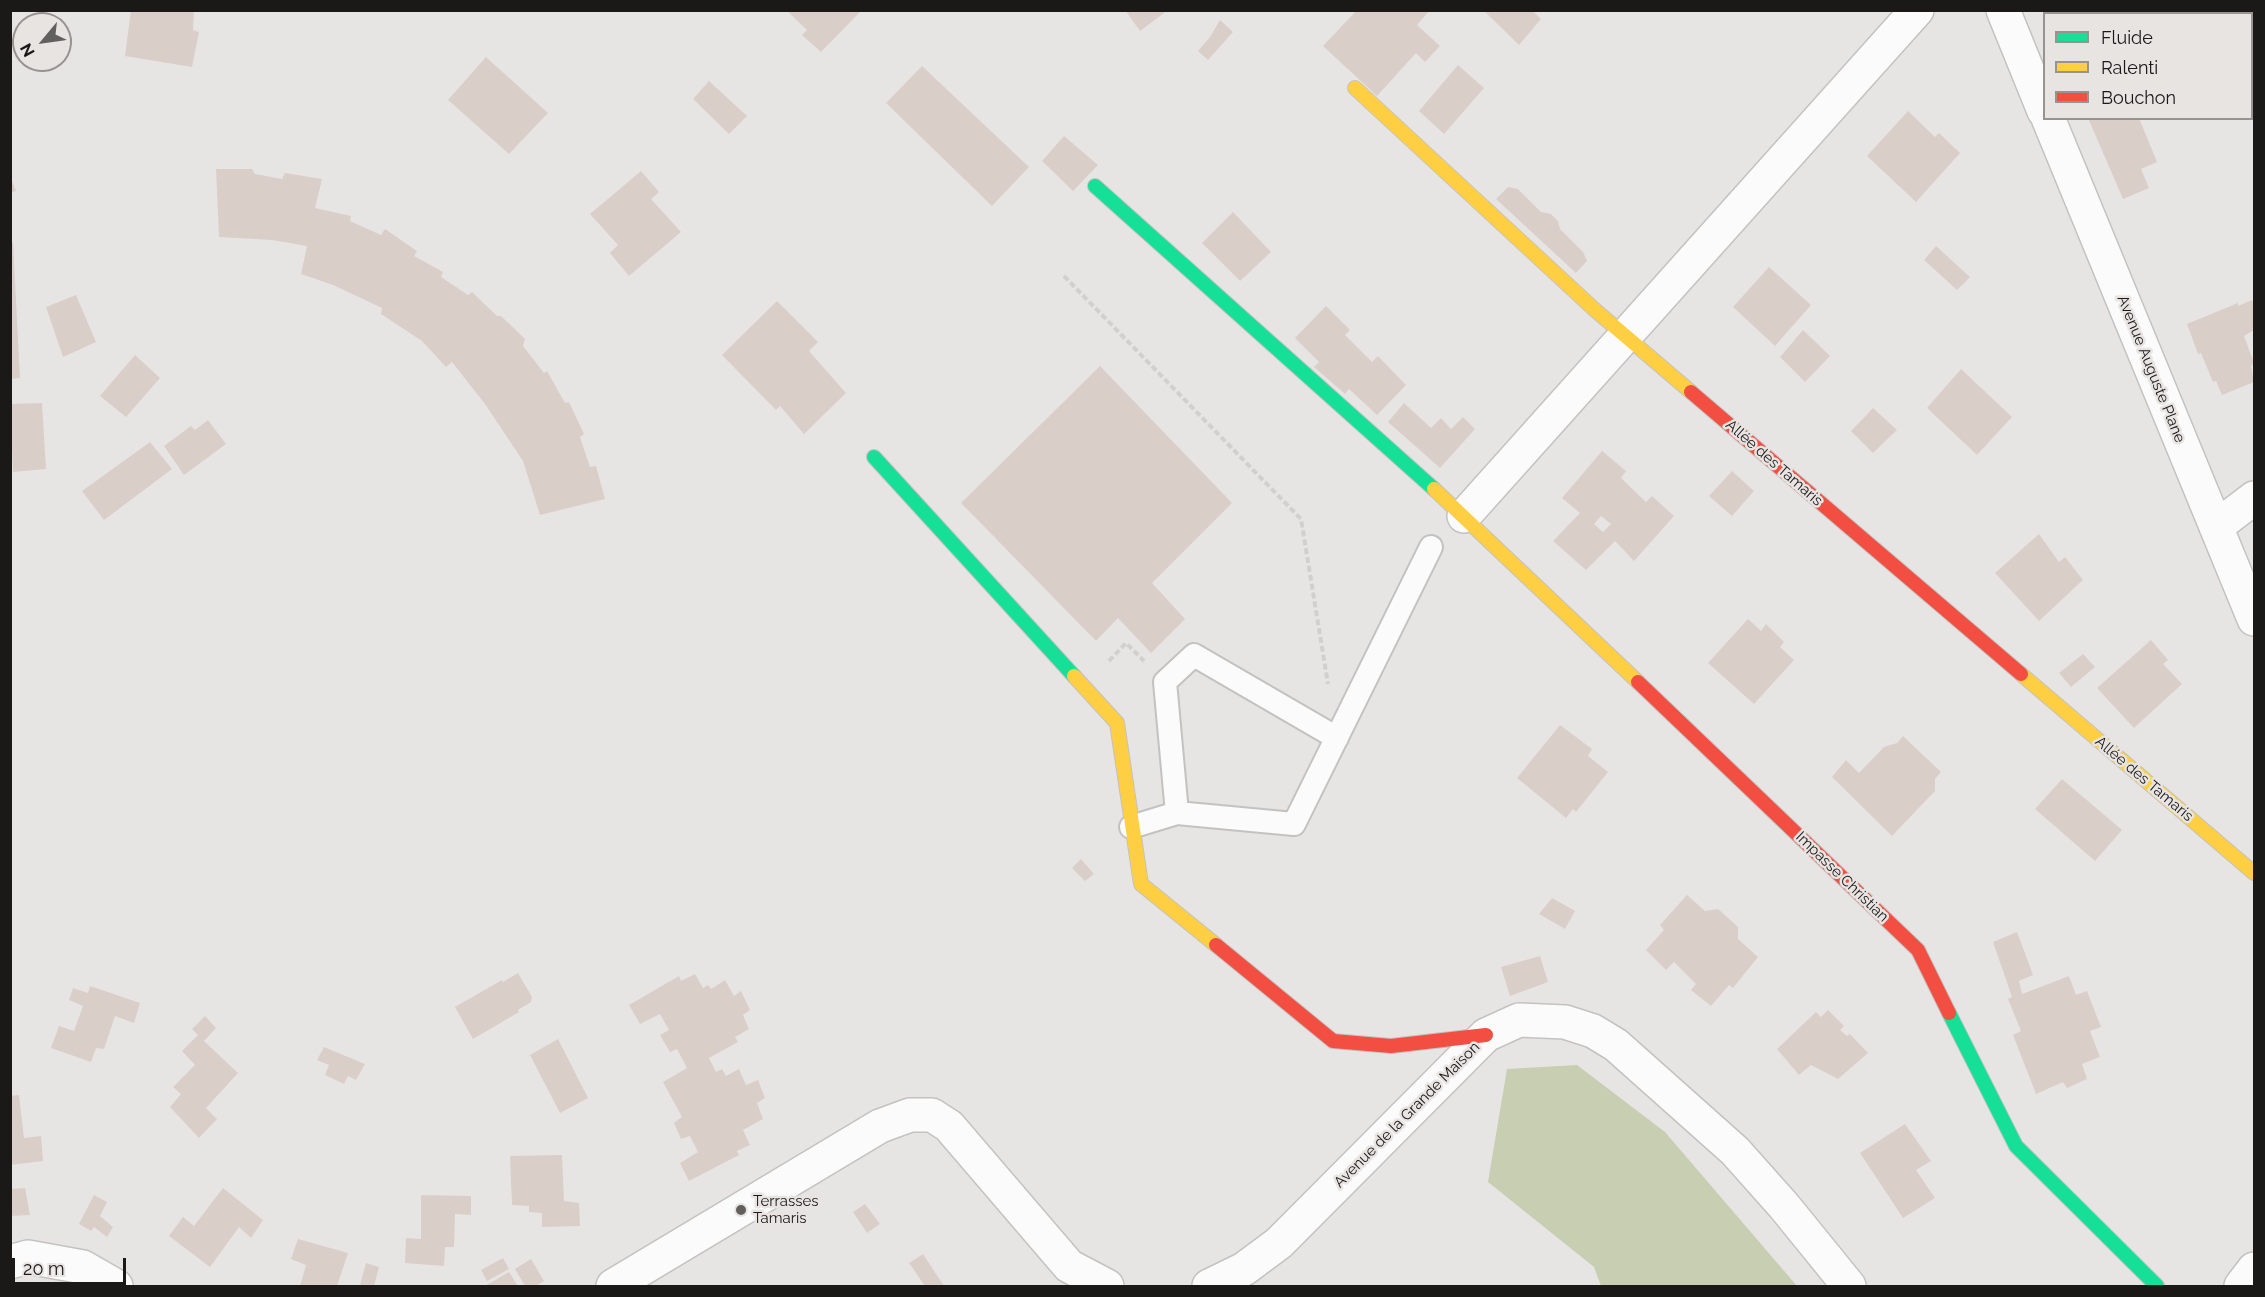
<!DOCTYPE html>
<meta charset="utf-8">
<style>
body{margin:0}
#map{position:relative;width:2265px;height:1297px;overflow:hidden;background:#e7e5e3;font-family:Raleway,sans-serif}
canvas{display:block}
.frame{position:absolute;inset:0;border:12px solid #1a1918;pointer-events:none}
.legend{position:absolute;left:2043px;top:12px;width:210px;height:108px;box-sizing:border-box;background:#e8e4e2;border:2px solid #969391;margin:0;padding:8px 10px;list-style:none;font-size:18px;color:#1a1918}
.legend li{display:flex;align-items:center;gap:12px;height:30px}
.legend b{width:30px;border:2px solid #969391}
.north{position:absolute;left:12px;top:12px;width:60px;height:60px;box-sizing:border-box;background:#e8e4e2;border:2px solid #969391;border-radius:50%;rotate:241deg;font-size:16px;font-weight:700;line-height:24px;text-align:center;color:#1a1918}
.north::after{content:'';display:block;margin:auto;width:21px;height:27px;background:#62605f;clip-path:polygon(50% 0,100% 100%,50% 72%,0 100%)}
.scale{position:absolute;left:12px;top:1258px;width:114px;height:27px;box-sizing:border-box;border:3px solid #1a1918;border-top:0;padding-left:8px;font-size:18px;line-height:21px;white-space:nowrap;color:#1a1918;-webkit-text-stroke:4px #e8e4e2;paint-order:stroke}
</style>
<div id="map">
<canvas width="2265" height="1297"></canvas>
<div class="frame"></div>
<ul class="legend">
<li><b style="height:8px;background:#16e098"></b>Fluide</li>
<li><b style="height:8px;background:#ffcf43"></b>Ralenti</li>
<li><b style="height:8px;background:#f24e42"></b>Bouchon</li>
</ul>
<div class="north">N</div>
<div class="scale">20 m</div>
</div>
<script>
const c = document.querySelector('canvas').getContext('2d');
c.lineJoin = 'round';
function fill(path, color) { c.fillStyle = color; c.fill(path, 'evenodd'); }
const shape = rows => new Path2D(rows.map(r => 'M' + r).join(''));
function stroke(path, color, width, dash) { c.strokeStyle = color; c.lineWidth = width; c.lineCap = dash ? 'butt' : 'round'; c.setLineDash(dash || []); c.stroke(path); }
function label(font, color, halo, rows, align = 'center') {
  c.font = font + ' Raleway,sans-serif'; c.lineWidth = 5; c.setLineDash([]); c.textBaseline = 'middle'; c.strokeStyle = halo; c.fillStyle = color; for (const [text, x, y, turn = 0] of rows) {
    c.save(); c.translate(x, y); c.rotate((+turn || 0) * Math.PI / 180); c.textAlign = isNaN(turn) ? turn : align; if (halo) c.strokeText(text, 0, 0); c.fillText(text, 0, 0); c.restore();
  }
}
fill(shape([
 [1577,1065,1665,1132,1797,1286,1601,1286,1594,1267,1488,1182,1507,1069]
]), '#c8ceb1');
fill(shape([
 [131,10,194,10,193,30,199,32,192,67,125,56],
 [786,10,862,10,821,52,802,35,807,30],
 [1125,10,1168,10,1140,31],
 [1357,10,1430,10,1417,25,1440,46,1425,62,1416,53,1377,96,1323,46],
 [1483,10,1532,10,1541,19,1519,45],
 [2058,10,2102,10,2102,14,2058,14],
 [2161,10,2232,10,2232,14,2164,14,2160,13],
 [1220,20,1233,32,1208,60,1198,51,1210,37],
 [486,57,548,113,509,154,448,100],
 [1458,65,1484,88,1444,134,1419,111],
 [922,66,1029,167,992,206,886,103],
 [709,81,747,116,729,134,693,99],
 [1908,111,1935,137,1939,133,1960,153,1916,202,1867,156],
 [2088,118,2139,118,2157,162,2141,169,2149,188,2123,199],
 [1064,136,1098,165,1073,191,1042,161],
 [216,169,252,169,255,174,282,179,285,173,322,179,315,208,351,216,350,221,381,235,385,229,417,251,414,256,443,272,441,277,468,295,472,292,497,316,501,316,525,339,523,346,544,373,547,371,565,403,569,402,584,434,580,437,590,467,596,466,605,499,540,515,523,461,485,404,452,362,446,367,422,341,381,314,382,308,333,285,301,274,307,246,272,240,219,237],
 [641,171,659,192,651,199,681,232,629,276,610,253,618,245,590,214],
 [10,176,16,191,10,193],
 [1508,187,1518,189,1541,212,1551,214,1558,221,1560,229,1583,252,1587,261,1576,273,1496,199],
 [1233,212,1271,252,1240,281,1202,243],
 [13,242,20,378,10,379,10,243],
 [1936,246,1970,277,1957,290,1924,260],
 [1769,267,1811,305,1775,346,1733,307],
 [76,295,96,342,63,357,46,307],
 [2252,300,2254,305,2254,330,2244,336,2254,363,2251,366,2254,382,2222,395,2216,381,2213,382,2201,353,2198,354,2187,324,2238,303,2238,306],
 [777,301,818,342,809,351,846,393,804,434,780,406,776,410,722,355],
 [1326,306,1350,330,1345,335,1372,362,1378,356,1406,385,1377,415,1349,389,1345,394,1314,367,1319,362,1295,338],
 [1803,330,1830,356,1805,382,1780,357],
 [135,355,160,378,126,417,100,396],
 [1100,366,1232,503,1152,583,1185,619,1151,653,1118,618,1096,641,961,503],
 [1961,369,2012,417,1977,455,1927,408],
 [42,403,46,469,13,472,10,404],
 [1404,403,1431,428,1441,418,1451,429,1463,417,1475,429,1440,468,1388,422],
 [1873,408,1897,430,1873,453,1851,431],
 [208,420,226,444,184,475,164,446,191,426,195,430],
 [150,442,172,469,104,520,82,491],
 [1602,451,1626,471,1621,478,1646,502,1652,496,1674,516,1634,561,1615,541,1586,570,1553,541,1580,513,1562,498],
 [1601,516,1611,524,1603,532,1594,524],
 [1732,471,1754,491,1732,516,1709,496],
 [2039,534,2059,562,2065,557,2083,580,2039,621,1995,573],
 [1748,619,1761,631,1766,624,1784,642,1780,647,1794,660,1754,704,1708,663],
 [2151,640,2168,660,2163,664,2182,684,2134,728,2097,688],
 [2083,654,2095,667,2071,687,2059,673],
 [1560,725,1592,749,1588,756,1608,772,1576,812,1573,809,1566,818,1517,778],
 [1903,736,1941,772,1935,779,1935,791,1892,836,1832,777,1846,760,1859,773,1884,747,1897,743],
 [2062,779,2122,830,2095,861,2035,809],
 [1081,859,1094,874,1085,881,1072,868],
 [1687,895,1705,911,1718,909,1738,927,1738,939,1758,957,1733,988,1729,985,1711,1006,1691,990,1696,984,1674,962,1666,970,1646,950,1664,930,1660,925],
 [1552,898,1575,911,1565,929,1539,914],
 [2017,932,2033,975,2019,981,2022,994,2069,976,2076,995,2087,991,2101,1027,2090,1031,2100,1057,2082,1064,2087,1079,2067,1088,2063,1082,2036,1094,2013,1035,2021,1031,2008,999,2012,997,1993,942],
 [1540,956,1548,982,1510,996,1501,967],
 [518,973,532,997,531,1002,518,1010,519,1012,473,1039,455,1007,502,980,503,982],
 [695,974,703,988,708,985,711,989,725,980,734,996,741,991,750,1010,743,1015,749,1029,735,1037,738,1042,709,1058,716,1072,722,1069,726,1076,739,1069,746,1085,758,1080,765,1098,757,1103,763,1119,743,1130,750,1145,737,1151,739,1155,689,1181,680,1163,698,1152,690,1136,681,1139,674,1123,682,1117,663,1082,687,1068,677,1049,670,1052,660,1035,669,1030,660,1014,640,1024,629,1005,679,976,681,981],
 [90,986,140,1003,134,1023,115,1016,104,1049,96,1048,91,1062,51,1048,59,1026,74,1031,83,1006,69,1000,73,988,88,993],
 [1828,1010,1844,1026,1840,1030,1847,1036,1850,1034,1868,1053,1838,1079,1811,1065,1799,1075,1777,1049,1816,1012,1821,1017],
 [205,1016,216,1028,204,1041,238,1073,206,1108,217,1119,199,1138,170,1107,181,1094,173,1087,195,1065,182,1051,198,1035,192,1029],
 [558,1039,588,1098,560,1113,530,1055],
 [324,1047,365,1064,356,1080,348,1076,344,1084,325,1075,329,1065,317,1060],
 [19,1095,24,1138,41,1136,43,1161,10,1165,10,1096],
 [1905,1124,1931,1161,1916,1170,1935,1198,1903,1218,1860,1153],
 [562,1155,564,1201,579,1203,580,1226,542,1227,542,1213,529,1212,529,1206,512,1205,510,1156],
 [25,1188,30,1215,10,1216,10,1189],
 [223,1188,263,1220,251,1238,239,1227,210,1267,169,1236,183,1217,194,1226],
 [94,1195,107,1202,100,1216,113,1227,107,1237,94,1227,91,1231,79,1224],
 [421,1195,471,1196,471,1215,455,1214,454,1247,445,1247,444,1266,405,1263,406,1238,421,1239],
 [865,1204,880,1224,867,1233,853,1212],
 [298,1239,348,1253,337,1286,300,1286,306,1265,291,1259],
 [923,1254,944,1286,925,1286,909,1263],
 [503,1258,509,1269,487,1281,481,1270],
 [531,1259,544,1281,536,1286,525,1286,515,1269],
 [366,1263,379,1267,374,1286,360,1285],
 [509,1272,518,1286,485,1286]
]), '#dacec9');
const lane = shape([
 [1177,813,1165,682,1194,655,1337,738],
 [1131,827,1177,813,1294,824,1431,547]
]);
const street = shape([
 [2003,10,2044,111],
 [2048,118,2254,619],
 [1464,516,1917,10],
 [2216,527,2254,498],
 [10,1262,28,1257,83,1267,116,1286],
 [613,1286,880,1126,910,1115,932,1115,949,1126,1069,1266,1107,1286],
 [1209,1286,1244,1269,1279,1243,1486,1035,1519,1020,1565,1022,1593,1031,1616,1045,1735,1151,1784,1206,1849,1286],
 [2241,1286,2254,1269]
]);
const fast = shape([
 [1095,186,1434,489],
 [874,457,1074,676],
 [1949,1013,2016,1146,2157,1286]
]);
const slow = shape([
 [1355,88,1595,310,1691,392],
 [1434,489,1638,682],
 [2021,674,2254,873],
 [1074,676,1117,723,1141,884,1216,945]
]);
const jam = shape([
 [1691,392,2021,674],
 [1638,682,1918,950,1949,1013],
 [1216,945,1333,1041,1391,1046,1486,1035]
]);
stroke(lane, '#c4c2c1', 26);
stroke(street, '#c4c2c1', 36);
stroke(fast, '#c4c2c1', 16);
stroke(slow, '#c4c2c1', 16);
stroke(jam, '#c4c2c1', 16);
stroke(shape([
 [1064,276,1301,519,1328,684],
 [1109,661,1126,643,1144,661]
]), '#d0d0cf', 4, [6, 3]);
stroke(lane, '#fbfbfb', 22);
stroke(street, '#fbfbfb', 33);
stroke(fast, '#16e098', 14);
stroke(slow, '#ffcf43', 14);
stroke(jam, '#f24e42', 14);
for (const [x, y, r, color] of [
 [741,1210,6,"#62605f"]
]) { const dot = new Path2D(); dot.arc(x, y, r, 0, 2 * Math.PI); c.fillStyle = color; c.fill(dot); stroke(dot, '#e8e4e2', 2); }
label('15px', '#1a1918', '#e8e4e2', [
 ["Avenue Auguste Plane",2151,369,68],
 ["Allée des Tamaris",1774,463,41],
 ["Allée des Tamaris",2144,779,40],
 ["Impasse Christian",1842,877,44],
 ["Avenue de la Grande Maison",1407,1115,-45]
]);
label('15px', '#1a1918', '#e8e4e2', [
 ["Terrasses",753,1201],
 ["Tamaris",753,1218]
], 'left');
</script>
